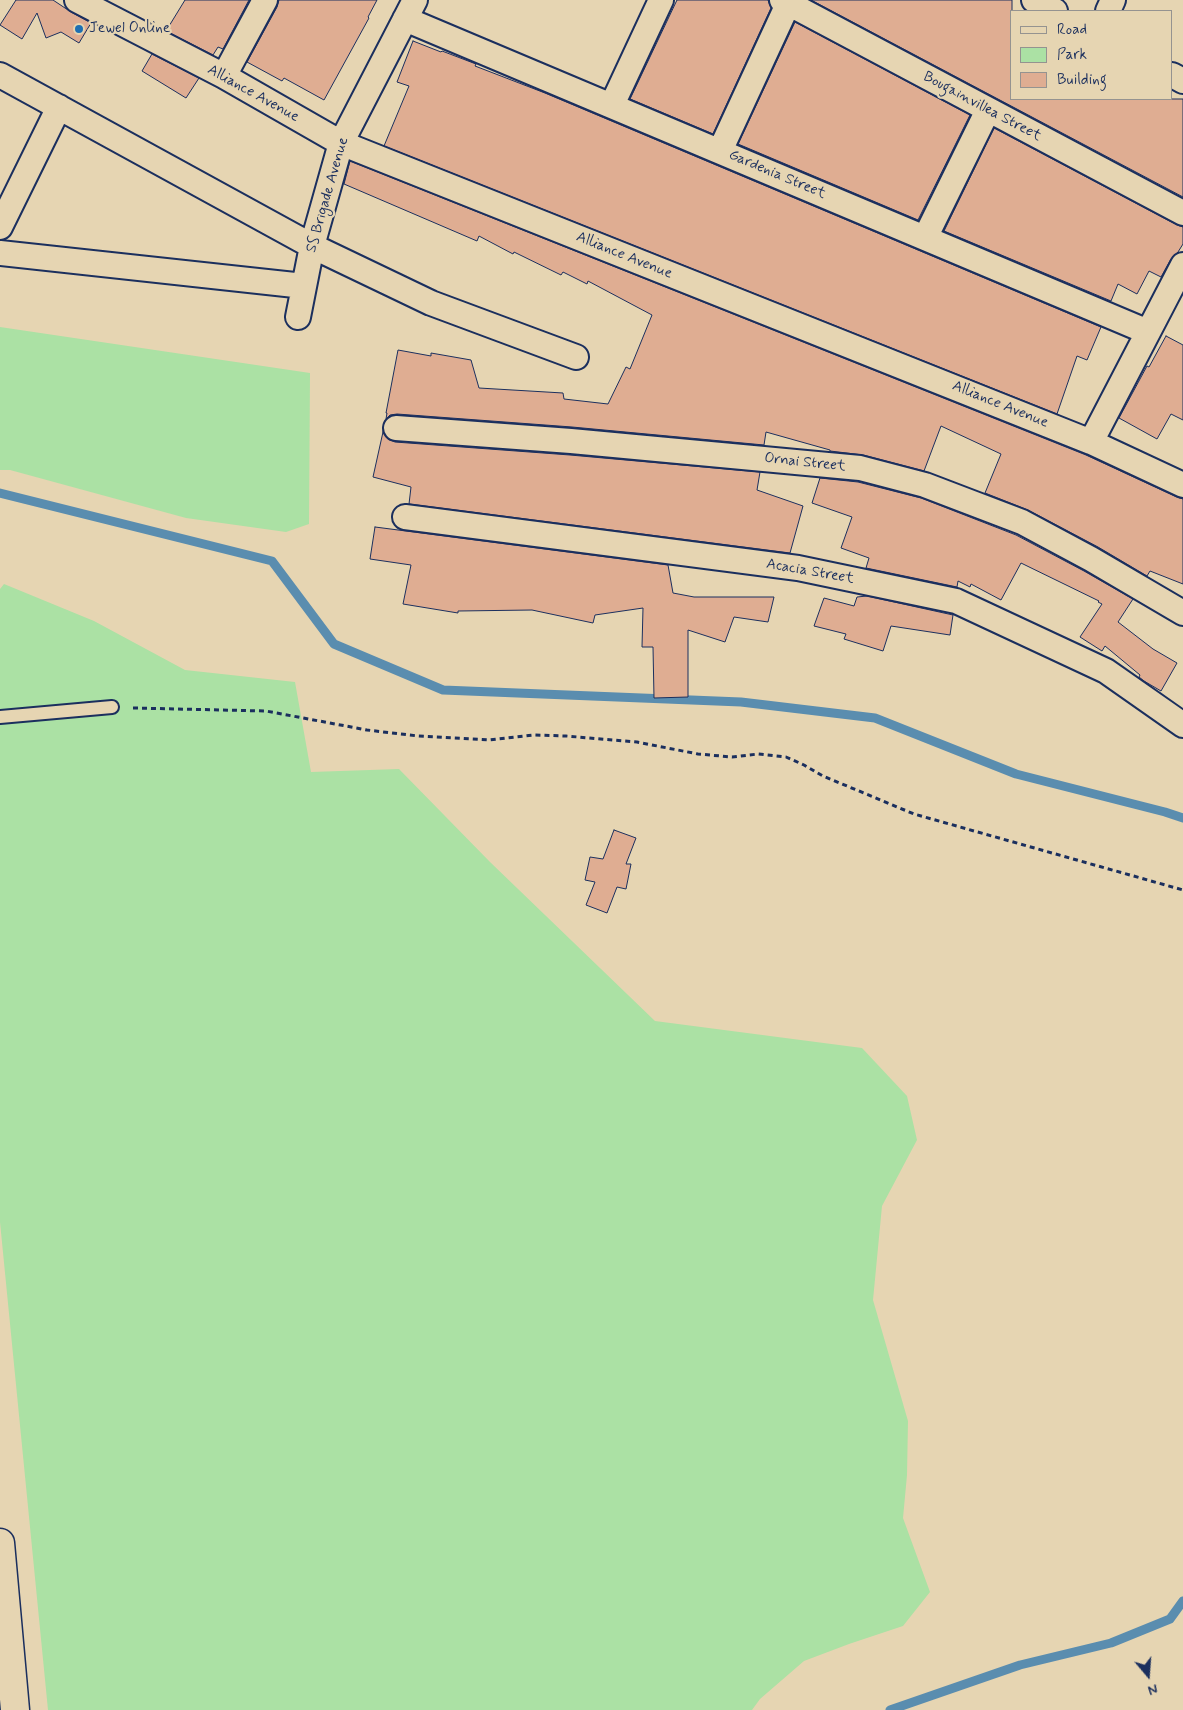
<!DOCTYPE html>
<style>
body{margin:0}
#map{position:relative;width:1183px;height:1710px;overflow:hidden;background:#e6d5b2;font-family:Mynerve,sans-serif}
canvas{display:block}
.legend{position:absolute;left:1010px;top:10px;width:162px;height:90px;box-sizing:border-box;background:#e6d5b2;border:1px solid #959390;margin:0;padding:6px 9px;list-style:none;font-size:15px;color:#1b2f5e}
.legend li{display:flex;align-items:center;gap:10px;height:25px}
.legend b{width:25px;border:1px solid #959390}
.north{position:absolute;left:1123px;top:1650px;width:50px;height:50px;-webkit-text-stroke:4px #e6d5b2;paint-order:stroke;rotate:162deg;font-size:14px;font-weight:700;line-height:20px;text-align:center;color:#1b2f5e}
.north::after{content:'';display:block;margin:auto;width:18px;height:22px;background:#1b2f5e;clip-path:polygon(50% 0,100% 100%,50% 72%,0 100%)}
</style>
<div id="map">
<canvas width="1183" height="1710"></canvas>
<ul class="legend">
<li><b style="height:6px;background:#e6d5b2"></b>Road</li>
<li><b style="height:14px;background:#abe1a4"></b>Park</li>
<li><b style="height:14px;background:#dfad92"></b>Building</li>
</ul>
<div class="north">N</div>
</div>
<script>
const c = document.querySelector('canvas').getContext('2d');
c.lineJoin = 'round';
function fill(path, color) { c.fillStyle = color; c.fill(path, 'evenodd'); }
const shape = rows => new Path2D(rows.map(r => 'M' + r).join(''));
function stroke(path, color, width, dash) { c.strokeStyle = color; c.lineWidth = width; c.lineCap = dash ? 'butt' : 'round'; c.setLineDash(dash || []); c.stroke(path); }
function label(font, color, halo, rows, align = 'center') {
  c.font = font + ' Mynerve,sans-serif'; c.lineWidth = 4.5; c.setLineDash([]); c.textBaseline = 'middle'; c.strokeStyle = halo; c.fillStyle = color; for (const [text, x, y, turn = 0] of rows) {
    c.save(); c.translate(x, y); c.rotate((+turn || 0) * Math.PI / 180); c.textAlign = isNaN(turn) ? turn : align; if (halo) c.strokeText(text, 0, 0); c.fillText(text, 0, 0); c.restore();
  }
}
fill(shape([
 [0,327,310,373,309,524,286,532,186,518,10,470,0,470],
 [4,584,94,621,185,670,295,682,311,772,399,769,490,862,655,1021,862,1048,907,1096,917,1140,882,1206,873,1300,908,1421,907,1475,903,1518,930,1592,903,1626,849,1644,804,1661,760,1699,752,1710,48,1710,0,1222,0,589]
]), '#abe1a4');
stroke(shape([
 [0,493,272,561,334,644,443,690,741,702,875,718,1016,774,1165,812,1183,818],
 [890,1710,1020,1665,1111,1643,1170,1619,1183,1601]
]), '#5a8daf', 9);
const building = shape([
 [16,0,53,0,71,12,91,23,79,43,61,32,46,38,37,13,22,39,0,25,16,0],
 [185,0,249,0,223,49,218,47,213,55,166,31,185,0],
 [279,0,377,0,368,17,369,18,324,100,284,78,282,81,247,62,277,7,279,0],
 [677,0,768,0,771,8,713,134,630,99,677,0],
 [811,0,1012,0,1012,99,1183,99,1183,197,811,0],
 [795,22,970,115,918,220,738,144,795,22],
 [413,41,441,52,442,51,476,64,475,66,545,93,1101,327,1087,360,1077,356,1057,414,384,146,409,86,397,82,413,41],
 [152,54,199,78,186,98,142,71,152,54],
 [994,128,1177,225,1183,227,1183,244,1178,252,1171,259,1161,277,1149,271,1137,294,1118,284,1111,301,944,231,994,128],
 [350,161,1086,455,1177,497,1183,499,1183,584,1150,571,1147,576,1098,547,1028,510,985,493,1001,454,941,426,924,471,863,455,830,451,830,450,766,432,764,445,572,427,397,414,390,415,386,419,387,413,386,413,398,350,431,356,431,353,471,360,479,388,563,393,564,399,608,404,626,367,630,369,652,315,588,281,587,284,563,272,561,275,514,252,513,254,479,236,477,241,344,184,350,161],
 [1166,336,1183,345,1183,420,1171,414,1157,439,1119,418,1147,366,1149,367,1166,336],
 [383,432,388,439,395,442,570,455,760,472,757,490,803,506,790,553,409,504,411,487,373,477,383,432],
 [820,478,858,482,921,498,1016,535,1084,571,1133,599,1118,622,1153,649,1177,663,1161,691,1144,681,1139,677,1140,675,1105,646,1102,651,1080,637,1102,604,1098,602,1099,601,1021,563,1001,600,971,584,970,587,958,581,957,587,866,568,869,558,841,548,852,517,812,503,820,478],
 [375,527,668,565,673,593,694,597,774,597,768,622,734,617,725,642,688,630,688,697,654,698,653,647,642,647,643,608,595,615,593,623,532,610,458,611,458,613,403,604,411,565,370,559,375,527],
 [867,596,953,615,950,635,891,626,883,651,844,639,846,634,814,626,824,598,854,606,857,597,867,596],
 [614,830,636,838,626,864,631,864,626,889,617,887,607,913,586,905,595,882,585,880,590,857,603,859,614,830]
]);
fill(building, '#dfad92');
stroke(building, '#1b2f5e', 1);
const lane = shape([
 [0,717,112,707]
]);
const street = shape([
 [77,0,224,76,341,143,1091,442,1183,485],
 [782,0,1183,213],
 [1034,0,1055,11],
 [1108,11,1113,0],
 [405,19,1148,332],
 [0,75,312,246,431,303,576,357],
 [1172,75,1183,81],
 [224,76,265,0],
 [612,105,661,0],
 [720,151,788,4],
 [0,227,59,107],
 [925,238,988,110],
 [0,253,304,286],
 [298,317,312,246,341,143,415,0],
 [396,428,571,441,860,468,925,485,1022,522,1091,559,1183,613],
 [1091,442,1183,265],
 [405,517,798,568,956,601,1106,671,1183,725]
]);
const secondary = shape([
 [0,1543,15,1710]
]);
stroke(lane, '#1b2f5e', 16);
stroke(street, '#1b2f5e', 28);
stroke(secondary, '#1b2f5e', 31);
stroke(shape([
 [133,708,266,711,367,730,418,736,489,740,534,735,566,736,637,742,698,754,732,757,758,754,786,757,804,765,823,776,914,814,1183,890]
]), '#1b2f5e', 3, [5, 4]);
stroke(lane, '#e6d5b2', 12);
stroke(street, '#e6d5b2', 24);
stroke(secondary, '#e6d5b2', 28);
for (const [x, y, r, color] of [
 [79,29,5,"#1f6fb2"]
]) { const dot = new Path2D(); dot.arc(x, y, r, 0, 2 * Math.PI); c.fillStyle = color; c.fill(dot); stroke(dot, '#e6d5b2', 2); }
label('15px', '#1b2f5e', '#e6d5b2', [
 ["Jewel Online",89,29]
], 'left');
label('15px', '#1b2f5e', '#e6d5b2', [
 ["Alliance Avenue",253,94,29],
 ["Bougainvillea Street",982,107,28],
 ["Gardenia Street",777,175,23],
 ["SS Brigade Avenue",328,195,-74],
 ["Alliance Avenue",624,256,22],
 ["Alliance Avenue",1000,405,22],
 ["Ornai Street",805,463,6],
 ["Acacia Street",810,572,10]
]);
</script>
